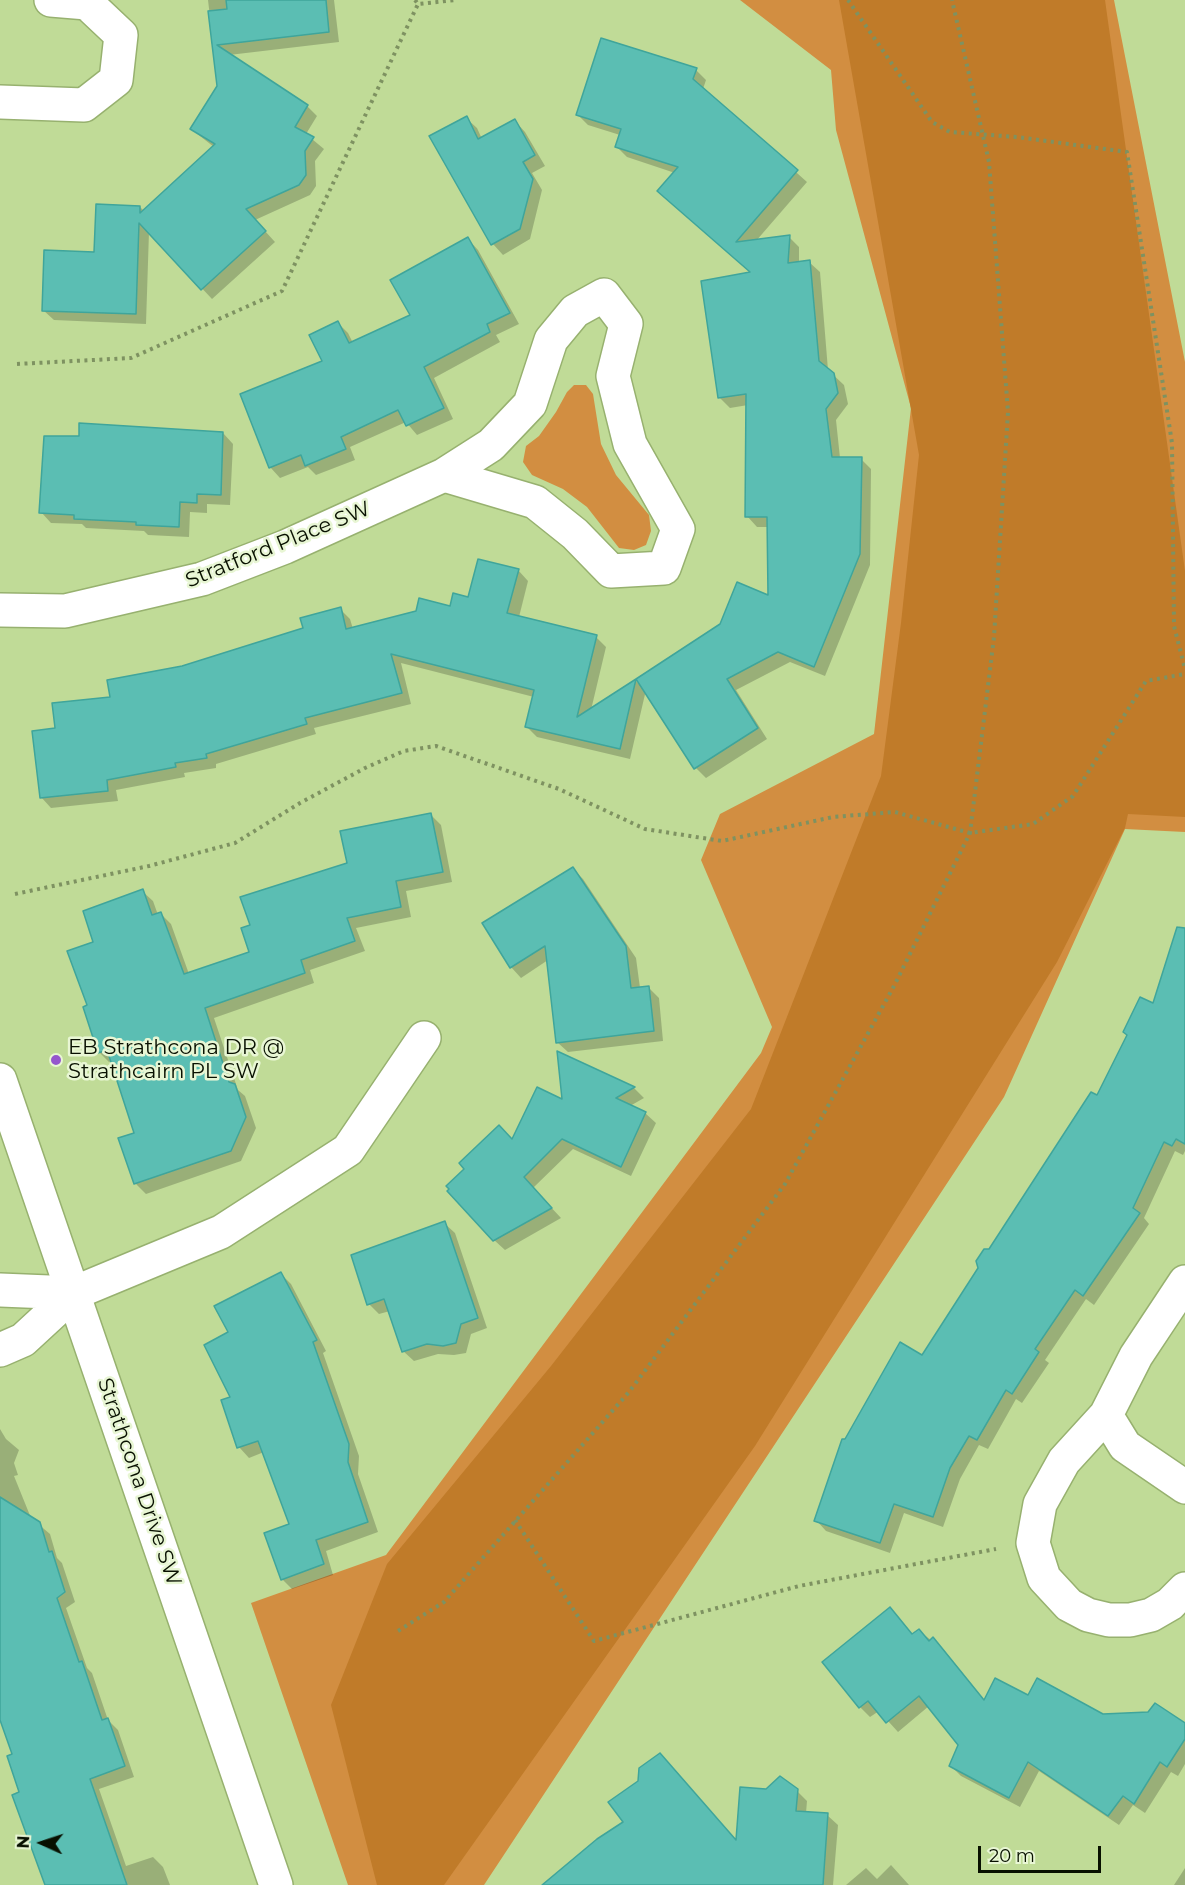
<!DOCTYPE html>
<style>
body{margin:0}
#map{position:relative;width:1185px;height:1885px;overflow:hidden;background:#c0db97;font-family:Montserrat,sans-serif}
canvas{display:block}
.north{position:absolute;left:12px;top:1813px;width:60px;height:60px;-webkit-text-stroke:4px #e8f6d4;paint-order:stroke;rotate:273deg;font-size:16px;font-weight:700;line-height:24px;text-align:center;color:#081000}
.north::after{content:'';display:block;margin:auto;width:21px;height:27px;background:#081000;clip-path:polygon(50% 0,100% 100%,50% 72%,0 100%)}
.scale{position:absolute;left:978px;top:1846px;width:123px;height:27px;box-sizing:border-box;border:3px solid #081000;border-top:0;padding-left:8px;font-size:18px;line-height:21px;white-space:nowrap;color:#081000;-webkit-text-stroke:4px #e8f6d4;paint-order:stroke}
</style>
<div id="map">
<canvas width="1185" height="1885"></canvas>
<div class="north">N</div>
<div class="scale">20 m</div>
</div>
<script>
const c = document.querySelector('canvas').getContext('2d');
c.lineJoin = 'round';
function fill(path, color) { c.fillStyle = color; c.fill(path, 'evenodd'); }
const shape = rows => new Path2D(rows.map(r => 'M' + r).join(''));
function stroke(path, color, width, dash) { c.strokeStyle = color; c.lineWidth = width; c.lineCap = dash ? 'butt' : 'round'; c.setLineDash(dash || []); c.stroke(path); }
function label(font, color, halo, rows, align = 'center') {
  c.font = font + ' Montserrat,sans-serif'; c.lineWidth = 5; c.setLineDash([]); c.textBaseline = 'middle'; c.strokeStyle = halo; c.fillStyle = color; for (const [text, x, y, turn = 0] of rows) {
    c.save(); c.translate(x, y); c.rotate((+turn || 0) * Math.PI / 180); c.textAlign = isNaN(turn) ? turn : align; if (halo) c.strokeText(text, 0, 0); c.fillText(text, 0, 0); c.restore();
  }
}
fill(shape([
 [740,0,1114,0,1185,362,1185,832,1125,829,1004,1097,484,1885,348,1885,251,1603,386,1555,761,1053,772,1027,701,860,720,814,874,734,911,408,836,130,831,70],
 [574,385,586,385,593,394,601,444,616,475,649,515,651,531,646,545,634,550,619,548,587,507,563,489,532,475,523,462,526,446,539,436,556,412,567,392]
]), '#d28e41');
fill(shape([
 [839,0,1105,0,1185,571,1185,817,1128,814,1125,828,1057,962,755,1446,444,1885,377,1885,331,1705,387,1564,551,1366,751,1109,881,776,901,623,919,455]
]), '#c07b29');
fill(shape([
 [208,0,334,0,339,42,229,55,307,106,317,116,306,134,324,149,315,161,316,186,310,195,255,220,275,242,212,299,149,232,146,324,54,320,43,310,95,253,140,207,144,211,214,147,191,129,218,86],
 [696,70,706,80,703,89,807,182,756,241,789,237,799,247,799,263,809,262,820,272,828,370,844,385,848,404,836,420,840,458,861,459,871,469,870,565,825,676,790,662,736,690,767,739,706,778,696,768,646,690,630,759,537,737,527,727,534,697,401,663,411,704,314,728,316,734,216,764,216,768,184,773,185,777,116,790,118,801,51,808,41,797,57,729,112,698,182,668,305,629,340,609,350,619,353,629,451,608,518,570,528,581,519,617,596,637,606,647,591,710,636,681,641,686,769,597,769,527,757,527,747,516,748,405,730,408,719,397,752,273,675,173,627,157,617,147,620,135,588,125,578,115],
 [466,118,477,128,482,139,515,121,525,132,545,166,532,173,542,190,530,239,503,255,493,244,431,137],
 [468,239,478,250,519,324,496,335,500,342,434,378,453,419,417,435,406,422,350,447,355,460,316,475,308,467,280,478,270,467,324,362,338,323,348,333,353,343,412,315],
 [223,433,233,444,230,505,207,504,207,513,190,512,189,537,148,535,144,531,86,528,82,524,51,523,41,512],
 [431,815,441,825,452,882,406,891,411,917,356,928,365,951,310,970,314,983,214,1018,238,1090,245,1096,256,1128,241,1161,146,1194,136,1184,120,1139,136,1134,112,1061,109,1062,99,1052,88,1006,95,943,142,891,153,901,158,915,161,914,171,924,189,974,251,953,252,926],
 [573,869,583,879,636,958,640,988,648,987,659,998,663,1041,568,1052,557,1042,548,960,521,978,511,967,484,924],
 [1185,929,1185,1151,1183,1155,1175,1151,1144,1218,1149,1224,1094,1305,1086,1299,1045,1360,1049,1363,1022,1403,1016,1399,988,1449,979,1445,960,1479,943,1527,904,1513,890,1553,826,1531,816,1520,845,1441,923,1357,990,1250,1097,1097,1154,1006],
 [559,1053,634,1088,644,1098,630,1106,645,1113,656,1123,631,1176,573,1149,533,1188,561,1218,505,1250,494,1240,513,1142,564,1101],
 [444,1223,455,1233,487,1328,471,1334,466,1353,454,1355,438,1354,414,1361,403,1351,390,1311,379,1314,369,1304],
 [281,1274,291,1284,326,1351,323,1353,359,1456,358,1474,378,1532,326,1551,333,1575,292,1589,282,1579,291,1524,264,1452,249,1458,239,1447,232,1398,230,1333],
 [0,1429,6,1439,19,1450,14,1463,18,1475,14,1476,31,1518,50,1534,57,1558,62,1563,75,1602,66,1608,87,1668,92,1673,108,1720,118,1730,134,1777,99,1789,126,1866,153,1857,163,1867,170,1885,47,1885,21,1793,14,1755,0,1714],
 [919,1631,943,1649,985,1701,1029,1697,1103,1715,1185,1725,1185,1764,1178,1776,1171,1772,1145,1813,1133,1805,1119,1825,1039,1771,1020,1807,961,1776,951,1766,960,1745,929,1706,898,1732,879,1711,870,1717,860,1707],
 [797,1791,807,1801,806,1813,827,1815,838,1825,833,1885,554,1885,625,1822,738,1842],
 [891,1865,909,1885,846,1885,866,1868,877,1879],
 [1185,1868,1185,1885,1174,1885]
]), '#0003');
const building = shape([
 [226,0,326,0,329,32,217,45,308,105,295,127,314,137,305,151,306,175,299,185,246,209,266,231,201,290,139,223,136,314,42,311,44,250,94,252,96,204,140,206,140,213,215,144,190,129,217,86,208,11,227,9,226,0],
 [601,38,697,68,693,79,798,170,736,242,790,235,788,263,810,260,819,361,834,373,838,393,826,409,832,457,862,457,860,554,814,667,778,652,727,679,758,728,694,769,636,679,720,624,737,582,768,595,767,517,745,517,746,394,718,398,701,281,750,272,657,191,678,167,615,147,621,129,576,115,601,38],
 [467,116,478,139,515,119,535,155,523,162,533,179,520,229,491,245,429,136,467,116],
 [468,237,510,313,487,324,490,332,424,367,444,408,406,426,398,410,341,437,346,449,305,466,301,455,269,468,240,394,322,361,309,335,338,321,349,343,410,315,390,280,468,237],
 [79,423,223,432,221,495,197,494,197,503,180,502,179,527,136,525,136,522,74,519,74,515,39,513,44,436,79,436,79,423],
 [478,559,519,569,507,613,597,635,577,717,636,679,620,749,525,727,534,690,391,654,402,693,305,718,307,724,206,754,207,758,175,763,176,767,107,780,108,791,40,798,32,731,55,728,52,703,110,697,107,680,182,666,303,628,300,618,341,607,346,629,416,611,419,598,450,606,453,593,468,597,478,559],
 [431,813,443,872,396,881,401,907,347,918,355,941,301,960,305,973,205,1008,229,1082,235,1084,246,1117,231,1151,134,1184,118,1138,134,1133,107,1050,98,1053,83,1007,87,1005,67,951,93,942,83,911,143,889,152,915,161,912,184,974,249,952,241,928,250,925,240,897,347,863,340,831,431,813],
 [573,867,626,946,631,988,649,986,654,1031,556,1043,545,946,510,968,482,923,573,867],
 [1177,927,1185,928,1185,1144,1176,1139,1172,1146,1164,1142,1133,1208,1140,1213,1083,1296,1075,1290,1035,1349,1039,1352,1012,1394,1006,1390,977,1440,969,1436,950,1468,933,1517,894,1504,880,1543,814,1521,842,1439,845,1439,900,1342,922,1355,978,1268,976,1261,984,1249,989,1249,1091,1092,1097,1095,1127,1035,1123,1032,1140,997,1153,1003,1177,927],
 [557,1051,635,1087,616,1098,646,1112,621,1167,562,1139,524,1177,552,1208,493,1241,447,1191,449,1189,446,1186,464,1169,459,1163,499,1125,512,1139,537,1087,562,1099,557,1051],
 [445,1221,478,1318,461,1324,456,1343,443,1346,427,1344,402,1352,384,1299,367,1305,351,1255,445,1221],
 [281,1272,317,1340,313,1342,349,1444,348,1462,368,1522,316,1540,324,1564,281,1580,264,1533,289,1524,258,1441,237,1448,221,1400,230,1397,204,1345,228,1332,214,1306,281,1272],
 [0,1497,40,1522,49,1552,52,1551,65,1592,57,1598,79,1662,82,1661,102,1720,108,1718,125,1766,90,1779,127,1885,45,1885,12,1795,19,1792,7,1756,12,1754,0,1720,0,1497],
 [890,1607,912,1634,919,1629,929,1641,933,1637,984,1700,995,1678,1028,1695,1037,1678,1103,1714,1148,1712,1155,1703,1185,1723,1185,1739,1167,1767,1160,1762,1134,1804,1123,1796,1108,1816,1028,1762,1009,1798,949,1766,958,1745,919,1696,886,1723,868,1701,859,1708,822,1662,890,1607],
 [660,1753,736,1840,740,1787,766,1789,780,1776,798,1789,796,1811,828,1813,823,1885,542,1885,597,1839,623,1822,608,1802,638,1781,639,1768,660,1753]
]);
fill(building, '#5bbeb3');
stroke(building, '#3fa59b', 1.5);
const street = shape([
 [0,102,84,105,116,80,121,35,87,3,51,0],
 [0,610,65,611,202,579,285,547,444,475,491,445,530,404,551,340,575,311,604,295,626,324,613,376,630,444,678,529,664,568,611,571,575,534,535,502,444,475],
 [1185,1282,1136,1356,1106,1415,1125,1446,1185,1487],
 [0,1290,74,1293],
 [0,1350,23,1340,74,1293,221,1232,348,1150,424,1038],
 [1106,1415,1064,1461,1040,1504,1033,1543,1044,1578,1069,1605,1088,1615,1109,1620,1130,1620,1151,1615,1170,1604,1185,1589]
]);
const secondary = shape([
 [0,1080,276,1885]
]);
stroke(street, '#97b16f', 36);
stroke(secondary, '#97b16f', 36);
stroke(shape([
 [415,0,418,4,456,0],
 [848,0,932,122,950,132,1017,137,1127,152,1172,443,1174,626,1185,669],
 [17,364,131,358,282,291,418,4],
 [15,894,149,866,235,843,300,803,365,768,404,751,436,746,559,789,645,829,722,841,833,817,895,812,970,833,1033,824,1073,796,1146,681,1185,674],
 [515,1520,594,1641,799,1586,996,1549],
 [398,1631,444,1602,629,1392,785,1184,894,986,970,833,994,637,1008,412,989,162,952,0]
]), '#7e9261', 4, [3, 4.5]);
stroke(street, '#fff', 33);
stroke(secondary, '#fff', 33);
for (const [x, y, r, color] of [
 [56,1060,6,"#9556cd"]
]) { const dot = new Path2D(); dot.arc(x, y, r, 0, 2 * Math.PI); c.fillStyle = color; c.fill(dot); stroke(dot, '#e8f6d4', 2); }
label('21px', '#081000', '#e8f6d4', [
 ["Stratford Place SW",278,545,-22],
 ["Strathcona Drive SW",139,1482,71]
]);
label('21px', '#081000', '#e8f6d4', [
 ["EB Strathcona DR @",68,1048],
 ["Strathcairn PL SW",68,1072]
], 'left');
</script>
